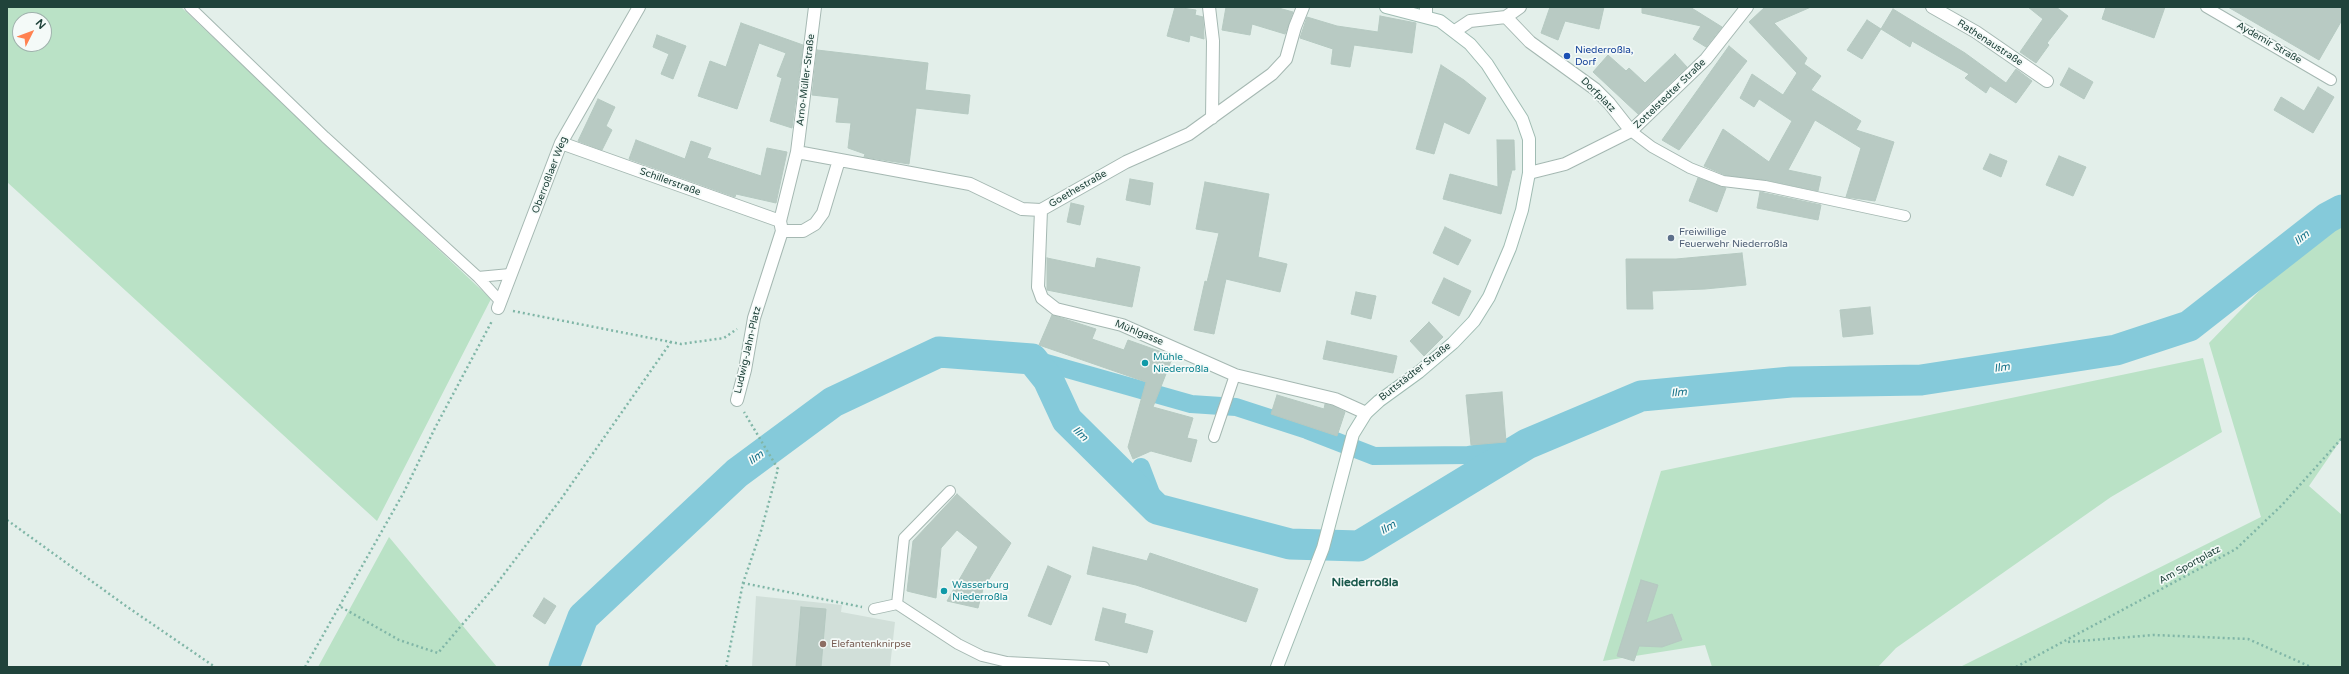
<!DOCTYPE html>
<meta charset="utf-8">
<style>
body{margin:0}
#map{position:relative;width:2349px;height:674px;overflow:hidden;background:#e3efea;font-family:"Varela Round",sans-serif}
canvas{display:block}
.frame{position:absolute;inset:0;border:8px solid #20433b;pointer-events:none}
.north{position:absolute;left:12px;top:12px;width:40px;height:40px;box-sizing:border-box;background:#f4faf8;border:1px solid #9fb1ac;border-radius:50%;rotate:48deg;font-size:11px;font-weight:700;line-height:16px;text-align:center;color:#20433b}
.north::after{content:'';display:block;margin:auto;width:14px;height:18px;background:#ff8251;clip-path:polygon(50% 0,100% 100%,50% 72%,0 100%)}
</style>
<div id="map">
<canvas width="2349" height="674"></canvas>
<div class="frame"></div>
<div class="north">N</div>
</div>
<script>
const c = document.querySelector('canvas').getContext('2d');
c.lineJoin = 'round';
function fill(path, color) { c.fillStyle = color; c.fill(path, 'evenodd'); }
const shape = rows => new Path2D(rows.map(r => 'M' + r).join(''));
function stroke(path, color, width, dash) { c.strokeStyle = color; c.lineWidth = width; c.lineCap = dash ? 'butt' : 'round'; c.setLineDash(dash || []); c.stroke(path); }
function label(font, color, halo, rows, align = 'center') {
  c.font = font + ' "Varela Round",sans-serif'; c.lineWidth = 3.5; c.setLineDash([]); c.textBaseline = 'middle'; c.strokeStyle = halo; c.fillStyle = color; for (const [text, x, y, turn = 0] of rows) {
    c.save(); c.translate(x, y); c.rotate((+turn || 0) * Math.PI / 180); c.textAlign = isNaN(turn) ? turn : align; if (halo) c.strokeText(text, 0, 0); c.fillText(text, 0, 0); c.restore();
  }
}
fill(shape([
 [756,596,842,605,841,612,895,622,890,667,752,667]
]), '#d1dfd9');
fill(shape([
 [7,7,181,7,491,299,377,521,7,182],
 [20,20,44,20,44,44,20,44],
 [2342,205,2342,438,2309,486,2342,515,2342,667,1960,667,2261,517,2209,343],
 [2203,358,2222,432,2111,497,1896,648,1878,667,1712,667,1705,645,1603,661,1661,471],
 [389,537,497,667,318,667]
]), '#bae2c6');
stroke(shape([
 [1032,359,1191,404,1236,407,1307,430,1374,456,1468,455,1527,444],
 [1141,467,1157,509]
]), '#85cada', 18);
stroke(shape([
 [564,667,583,617,737,473,833,402,939,352,1032,359,1048,379,1067,420,1157,509,1290,544,1359,546,1527,444,1641,396,1791,382,1921,380,2116,350,2189,326,2327,218,2342,210]
]), '#85cada', 31);
const building = shape([
 [1175,7,1196,10,1195,15,1203,17,1204,39,1190,35,1189,42,1167,36,1175,7],
 [1226,7,1275,7,1293,12,1285,34,1252,24,1250,35,1222,30,1226,7],
 [1550,7,1604,7,1599,29,1565,21,1558,40,1541,33,1550,7],
 [1642,7,1690,7,1722,27,1706,47,1693,39,1701,26,1642,13,1642,7],
 [1765,7,1811,7,1774,23,1807,58,1804,64,1821,76,1811,90,1861,121,1856,130,1894,142,1875,201,1846,197,1861,148,1815,120,1788,170,1821,177,1818,191,1766,180,1725,175,1704,166,1723,129,1769,162,1792,121,1759,99,1754,107,1740,98,1752,74,1783,95,1797,73,1749,22,1765,7],
 [2028,7,2056,7,2068,16,2047,43,2049,45,2036,63,2020,52,2043,19,2028,7],
 [2106,7,2165,7,2154,38,2102,19,2106,7],
 [2228,7,2342,7,2342,20,2319,60,2228,7],
 [1893,9,1965,53,2006,83,2016,69,2032,81,2016,103,1990,86,1986,93,1965,78,1969,74,1912,41,1910,47,1881,29,1893,9],
 [1380,16,1416,23,1412,53,1354,45,1350,67,1331,64,1333,49,1300,38,1307,17,1337,26,1378,32,1380,16],
 [1867,20,1881,29,1862,59,1847,50,1867,20],
 [741,23,803,45,792,128,770,121,782,78,777,76,786,53,759,43,737,109,698,96,710,61,726,67,741,23],
 [657,35,686,46,673,79,661,74,669,54,653,47,657,35],
 [1729,46,1747,61,1679,150,1662,140,1729,46],
 [817,50,928,63,925,90,970,95,968,114,916,108,909,164,864,157,865,154,848,148,851,123,836,122,839,98,812,95,817,50],
 [1675,54,1687,67,1638,114,1593,72,1608,55,1626,71,1629,68,1645,83,1675,54],
 [1441,65,1464,80,1486,98,1469,134,1444,122,1434,154,1416,149,1441,65],
 [2069,68,2093,82,2084,99,2060,85,2069,68],
 [2318,87,2334,97,2313,133,2274,110,2281,97,2304,111,2318,87],
 [598,99,615,107,606,126,612,130,602,150,578,141,598,99],
 [636,140,685,159,691,141,711,148,707,158,761,176,767,148,787,152,776,203,736,194,735,197,629,159,636,140],
 [1497,140,1514,140,1515,170,1512,170,1501,214,1443,199,1450,174,1498,187,1497,140],
 [1990,154,2007,161,2001,177,1983,169,1990,154],
 [2059,156,2086,167,2073,196,2046,185,2059,156],
 [1698,178,1726,188,1717,212,1689,201,1698,178],
 [1130,179,1153,183,1150,205,1126,200,1130,179],
 [1205,182,1269,194,1258,257,1287,264,1280,292,1226,279,1214,334,1194,330,1205,281,1207,282,1219,233,1196,229,1205,182],
 [1760,192,1821,205,1818,220,1757,208,1760,192],
 [1071,203,1084,206,1080,225,1067,222,1071,203],
 [1445,227,1471,240,1458,265,1433,253,1445,227],
 [1742,253,1746,285,1705,289,1652,291,1653,309,1627,309,1626,259,1676,259,1742,253],
 [1047,258,1095,268,1097,258,1140,267,1132,307,1047,290,1047,258],
 [1444,278,1471,291,1459,316,1432,303,1444,278],
 [1356,292,1376,296,1371,319,1351,314,1356,292],
 [1870,307,1873,334,1843,337,1840,310,1870,307],
 [1052,315,1096,329,1092,339,1124,350,1128,340,1173,356,1153,407,1193,418,1187,438,1197,440,1191,462,1151,451,1133,459,1128,447,1146,382,1039,345,1052,315],
 [1429,322,1443,337,1424,356,1410,341,1429,322],
 [1327,341,1397,356,1393,373,1323,359,1327,341],
 [1502,392,1506,442,1471,445,1466,395,1502,392],
 [1277,395,1324,409,1325,404,1333,406,1345,412,1337,436,1271,414,1277,395],
 [957,494,1011,543,983,589,978,608,947,601,978,547,957,530,941,548,936,598,907,591,913,541,957,494],
 [1093,547,1147,561,1150,553,1258,589,1246,622,1136,585,1087,574,1093,547],
 [1048,566,1071,576,1051,625,1028,616,1048,566],
 [1641,580,1658,585,1646,623,1672,614,1682,640,1662,647,1639,646,1634,661,1617,656,1641,580],
 [544,598,556,606,545,624,533,616,544,598],
 [801,607,826,609,821,667,796,667,801,607],
 [1103,608,1126,614,1124,623,1153,631,1147,653,1095,640,1103,608]
]);
fill(building, '#b8cac3');
stroke(building, '#b5c9c1', 1);
const service = shape([
 [190,7,325,137,478,277,500,301],
 [2206,7,2331,80],
 [1631,131,1652,147,1690,168,1723,181,1765,186,1905,216],
 [478,277,510,274],
 [1214,437,1235,375],
 [950,491,904,538,897,604,958,644,982,656,1007,662,1104,667],
 [874,609,897,604]
]);
const minor = shape([
 [1209,7,1213,41,1212,118],
 [1426,7,1426,16],
 [1932,7,1976,32,2047,81],
 [1506,17,1530,42,1595,89,1609,103,1631,131],
 [1455,31,1470,21,1506,17,1520,7],
 [561,143,780,221],
 [797,152,970,184,1022,209,1041,210,1126,162,1189,134,1272,74,1286,59,1295,27,1303,7],
 [1529,173,1565,164,1631,131,1706,59,1747,7],
 [1041,210,1038,287,1042,298,1056,309,1122,325,1235,375,1335,399,1366,413],
 [782,231,803,231,815,224,823,213,839,160],
 [498,308,561,143,639,7],
 [737,400,745,370,754,318,782,231,780,221,797,152,815,7]
]);
const secondary = shape([
 [1277,667,1323,548,1353,434,1366,413,1379,401,1419,372,1453,343,1474,321,1489,297,1510,248,1522,210,1529,173,1529,139,1522,119,1487,64,1470,44,1440,21,1386,7]
]);
stroke(service, '#a5b8b2', 12);
stroke(minor, '#a5b8b2', 14);
stroke(secondary, '#a0bcb3', 14);
stroke(shape([
 [513,311,681,344,724,338,737,329],
 [7,520,126,606,215,667],
 [743,583,862,607],
 [341,607,399,640,438,653,495,586,561,499,671,342],
 [2068,642,2154,635,2248,639,2311,667],
 [305,667,404,492,435,428,492,321],
 [726,667,743,583,761,531,778,469,744,412],
 [2016,667,2236,549,2282,505,2342,438]
]), '#80b6a7', 2.5, [2, 3]);
stroke(service, '#fff', 10);
stroke(minor, '#fff', 12);
stroke(secondary, '#fff', 12);
for (const [x, y, r, color] of [
 [1567,56,4,"#1a4fb4"],
 [1671,238,4,"#5c6f8a"],
 [1145,363,4,"#0f9aa8"],
 [944,591,4,"#0f9aa8"],
 [823,644,4,"#8d6e63"]
]) { const dot = new Path2D(); dot.arc(x, y, r, 0, 2 * Math.PI); c.fillStyle = color; c.fill(dot); stroke(dot, '#f4faf8', 1.5); }
label('10px', '#20433b', '#f4faf8', [
 ["Rathenaustraße",1990,43,33],
 ["Aydemir Straße",2269,43,30],
 ["Arno-Müller-Straße",806,80,-83],
 ["Zottelstedter Straße",1670,94,-44],
 ["Dorfplatz",1598,95,45],
 ["Oberroßlaer Weg",550,175,-69],
 ["Schillerstraße",670,182,20],
 ["Goethestraße",1078,189,-30],
 ["Mühlgasse",1139,333,22],
 ["Ludwig-Jahn-Platz",748,350,-77],
 ["Buttstädter Straße",1415,372,-38],
 ["Am Sportplatz",2190,565,-29]
]);
label('10px', '#164399', '#f4faf8', [
 ["Niederroßla,",1575,50],
 ["Dorf",1575,62]
], 'left');
label('10px', '#4e5e75', '#f4faf8', [
 ["Freiwillige",1679,232],
 ["Feuerwehr Niederroßla",1679,244]
], 'left');
label('10px', '#0d838f', '#f4faf8', [
 ["Mühle",1153,357],
 ["Niederroßla",1153,369],
 ["Wasserburg",952,585],
 ["Niederroßla",952,597]
], 'left');
label('10px', '#785e54', '#f4faf8', [
 ["Elefantenknirpse",831,644]
], 'left');
label('italic 11px', '#126f87', '#f4faf8', [
 ["Ilm",2302,238,-38],
 ["Ilm",2002,368,-9],
 ["Ilm",1679,393,-5],
 ["Ilm",1080,434,44],
 ["Ilm",756,458,-36],
 ["Ilm",1388,528,-31]
]);
label('bold 12px', '#19584b', '#f4faf8', [
 ["Niederroßla",1365,583]
]);
</script>
